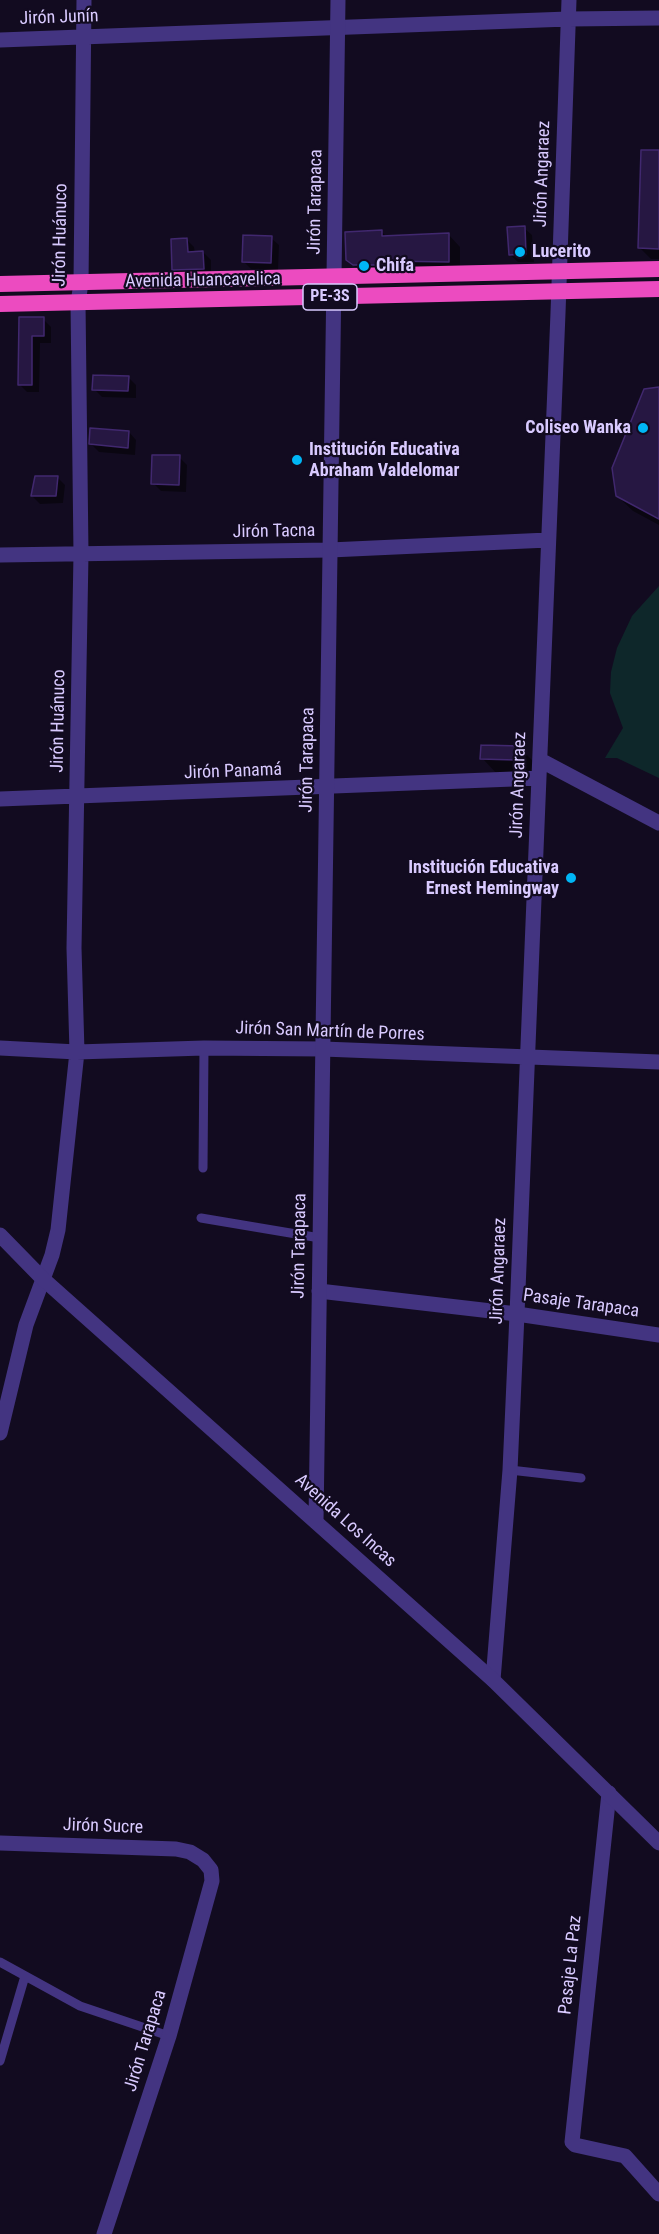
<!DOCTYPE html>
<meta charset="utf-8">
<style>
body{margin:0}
canvas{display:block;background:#120b20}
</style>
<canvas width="659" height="2234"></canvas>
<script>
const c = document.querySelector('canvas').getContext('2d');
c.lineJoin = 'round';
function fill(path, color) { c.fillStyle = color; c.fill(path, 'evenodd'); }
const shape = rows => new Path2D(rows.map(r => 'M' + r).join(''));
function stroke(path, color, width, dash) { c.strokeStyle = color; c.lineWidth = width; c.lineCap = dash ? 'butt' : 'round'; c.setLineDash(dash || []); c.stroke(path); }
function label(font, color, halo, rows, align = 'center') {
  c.font = font + ' "Roboto Condensed",sans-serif'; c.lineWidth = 4.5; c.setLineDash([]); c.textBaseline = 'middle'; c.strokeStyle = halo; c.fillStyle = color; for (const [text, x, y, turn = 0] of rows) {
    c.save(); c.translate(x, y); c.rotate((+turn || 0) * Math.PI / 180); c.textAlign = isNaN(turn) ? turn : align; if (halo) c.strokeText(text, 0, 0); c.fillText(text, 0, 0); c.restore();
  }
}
fill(shape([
 [659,586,659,778,617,758,605,758,623,728,610,693,611,672,617,648,632,616]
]), '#0e272a');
fill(shape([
 [659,152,659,259,651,259,639,247],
 [524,228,532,235,534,262,518,262,510,255],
 [381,231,387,237,449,235,460,247,460,273,360,272,348,260],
 [271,238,279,245,278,270,251,269,243,261],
 [186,239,194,247,195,253,203,252,211,260,211,276,181,277,174,269],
 [20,319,43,319,51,327,51,343,40,343,39,392,27,392,19,384],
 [128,377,136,385,136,398,102,397,94,389],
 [659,389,659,525,633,511,617,496],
 [129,432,136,440,135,455,99,452,91,444],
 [179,457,187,465,186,492,161,491,153,483],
 [57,477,65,485,63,503,40,504,32,496],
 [520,748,535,763,535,772,497,774,482,758]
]), '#0007');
const building = shape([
 [641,150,659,150,659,249,638,248,641,150],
 [525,226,526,254,509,255,507,227,525,226],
 [382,230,382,236,449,233,449,262,389,261,389,265,353,265,346,260,345,232,382,230],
 [243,235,272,236,271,263,242,262,243,235],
 [187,238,188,252,203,251,204,269,172,270,171,239,187,238],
 [19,317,44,317,44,336,32,336,32,385,18,385,19,317],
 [93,375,129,376,128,391,92,390,93,375],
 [659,387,659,519,616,496,612,468,644,389,659,387],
 [90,428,129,431,128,448,89,444,90,428],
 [152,455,180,455,179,485,151,484,152,455],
 [35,476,58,476,56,496,31,496,35,476],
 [481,745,520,746,520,756,516,760,480,759,481,745]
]);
fill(building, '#261742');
stroke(building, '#41286f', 1.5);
stroke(shape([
 [203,1168,204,1048],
 [201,1218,320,1238],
 [510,1470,581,1478],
 [0,1962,80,2006,169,2036],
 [0,2061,25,1976]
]), '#433481', 9);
stroke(shape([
 [0,40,568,19,659,18],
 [0,555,330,550,548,540],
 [540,760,659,823],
 [0,799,539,778],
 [0,1048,77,1052,204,1048,323,1049,659,1062],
 [319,1291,517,1314,659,1335],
 [0,1433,26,1325,52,1255,58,1230,77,1052,74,948,81,554,78,303,81,283,84,0],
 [493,1680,510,1470,517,1314,558,313,569,0],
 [609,1793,572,2142,575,2145,625,2156,659,2194],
 [0,1843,176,1849,190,1852,203,1860,211,1870,212,1881,169,2036,104,2234]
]), '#433481', 15);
stroke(shape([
 [0,1235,42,1278,493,1680,659,1843],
 [316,1520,338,0]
]), '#433481', 15);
stroke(shape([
 [0,284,659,269],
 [0,304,659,289]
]), '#ec4bc0', 16);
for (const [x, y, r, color] of [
 [520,252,6,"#00b6f5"],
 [364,266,6,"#00b6f5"],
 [643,428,6,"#00b6f5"],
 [297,460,6,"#00b6f5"],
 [571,878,6,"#00b6f5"]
]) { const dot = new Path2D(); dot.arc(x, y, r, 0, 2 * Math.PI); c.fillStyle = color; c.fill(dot); stroke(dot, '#120b20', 2); }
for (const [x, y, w] of [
 [330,297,54]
]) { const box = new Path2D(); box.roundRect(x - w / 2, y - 13, w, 26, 4.5); c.fillStyle = '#120b20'; c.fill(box); stroke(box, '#d9caff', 1.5); }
label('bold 16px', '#d9caff', null, [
 ["PE-3S",330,297]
]);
label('18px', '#d9caff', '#120b20', [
 ["Jirón Junín",59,18,-2],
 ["Jirón Angaraez",543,174,-88],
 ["Jirón Tarapaca",316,202,-89],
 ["Jirón Huánuco",61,235,-89],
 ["Avenida Huancavelica",203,281,-1],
 ["Jirón Tacna",274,532,-1],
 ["Jirón Huánuco",59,721,-89],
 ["Jirón Tarapaca",308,760,-89],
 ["Jirón Panamá",233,772,-2],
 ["Jirón Angaraez",519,785,-88],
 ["Jirón San Martín de Porres",330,1032,2],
 ["Jirón Tarapaca",300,1246,-89],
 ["Jirón Angaraez",499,1271,-88],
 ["Pasaje Tarapaca",581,1304,8],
 ["Avenida Los Incas",345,1521,42],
 ["Jirón Sucre",103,1827,2],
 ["Pasaje La Paz",571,1965,-84],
 ["Jirón Tarapaca",146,2041,-73]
]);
label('bold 18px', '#d9caff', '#120b20', [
 ["Lucerito",532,252],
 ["Chifa",376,266],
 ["Coliseo Wanka",631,428,"right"],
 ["Institución Educativa",309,450],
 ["Abraham Valdelomar",309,471],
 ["Institución Educativa",559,868,"right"],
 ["Ernest Hemingway",559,889,"right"]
], 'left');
</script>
